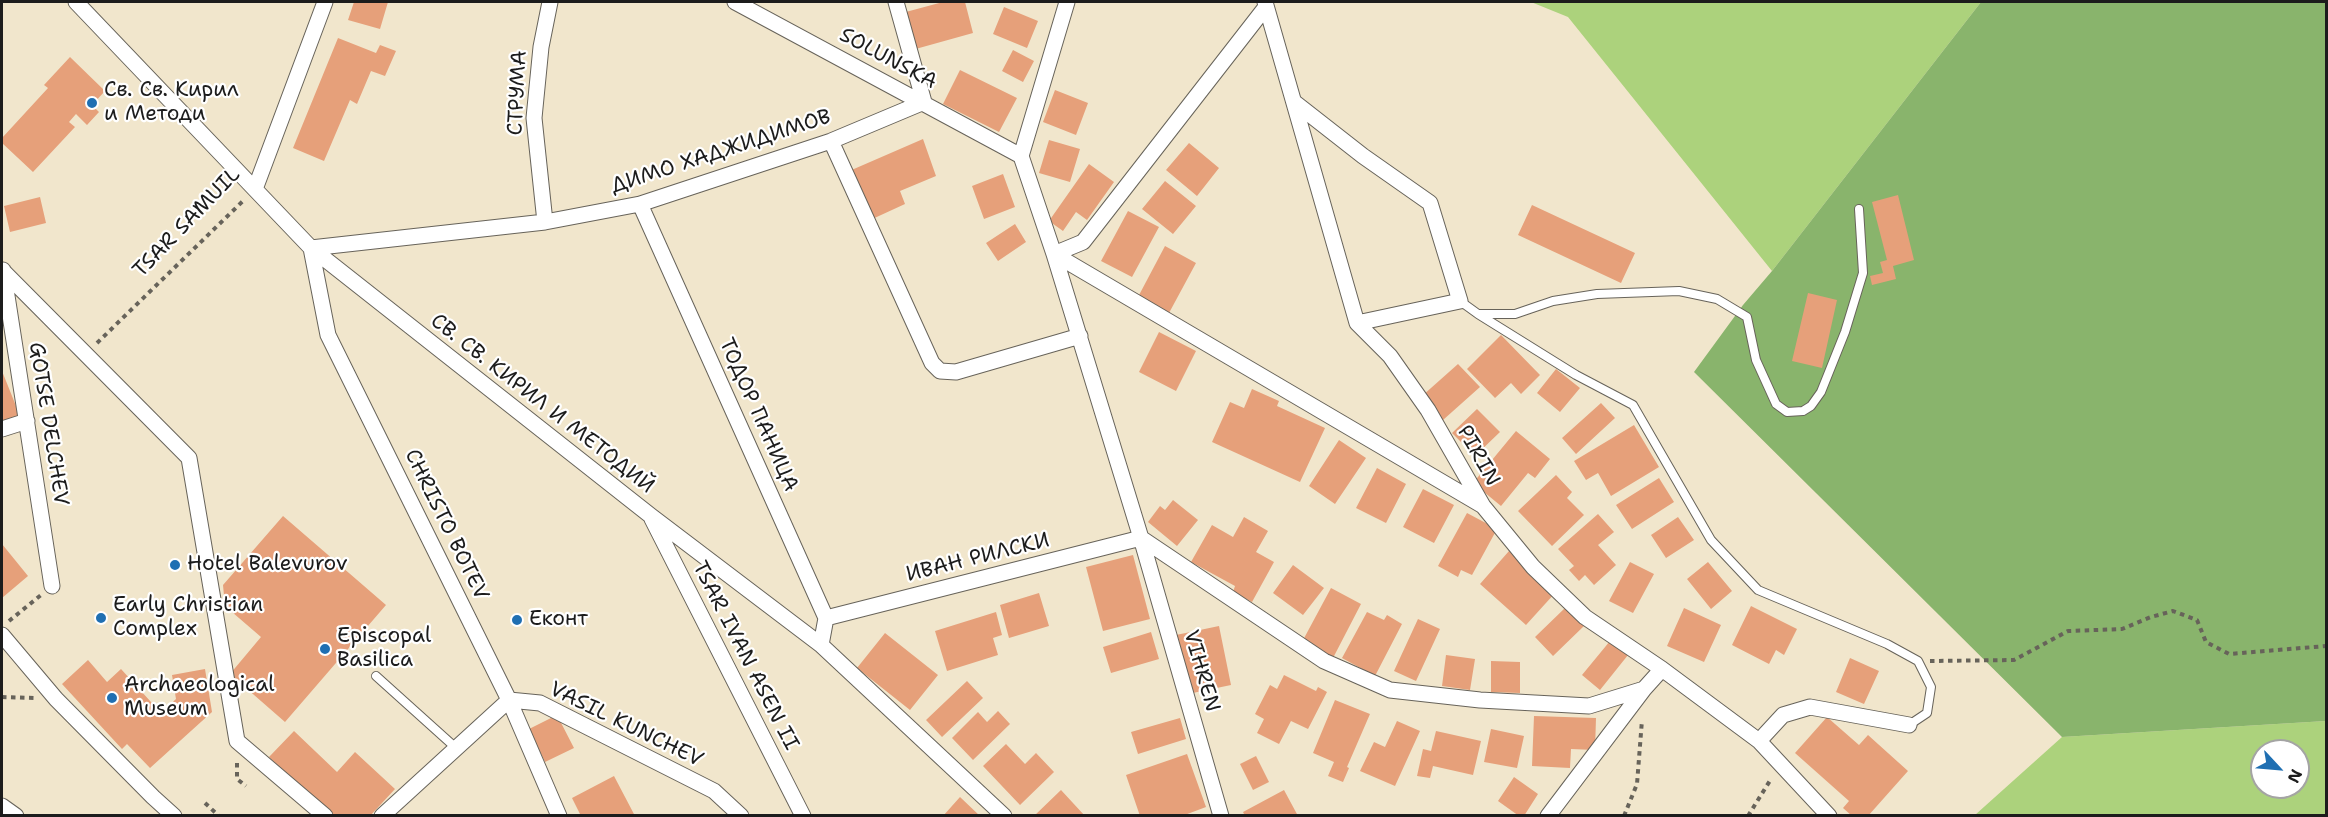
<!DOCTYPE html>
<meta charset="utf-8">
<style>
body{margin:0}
#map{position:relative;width:2328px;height:817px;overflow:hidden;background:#f1e6cc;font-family:"Shantell Sans",sans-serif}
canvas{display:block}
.frame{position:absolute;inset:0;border:3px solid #1c1c1c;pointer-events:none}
.north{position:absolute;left:2250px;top:739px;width:60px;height:60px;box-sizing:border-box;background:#fff;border:2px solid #a4a4a4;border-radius:50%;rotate:116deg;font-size:16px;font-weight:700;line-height:24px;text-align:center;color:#1c1c1c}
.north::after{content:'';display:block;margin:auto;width:21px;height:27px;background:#1f6fb2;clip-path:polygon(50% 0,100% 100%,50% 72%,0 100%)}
</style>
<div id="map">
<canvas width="2328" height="817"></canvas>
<div class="frame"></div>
<div class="north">N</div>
</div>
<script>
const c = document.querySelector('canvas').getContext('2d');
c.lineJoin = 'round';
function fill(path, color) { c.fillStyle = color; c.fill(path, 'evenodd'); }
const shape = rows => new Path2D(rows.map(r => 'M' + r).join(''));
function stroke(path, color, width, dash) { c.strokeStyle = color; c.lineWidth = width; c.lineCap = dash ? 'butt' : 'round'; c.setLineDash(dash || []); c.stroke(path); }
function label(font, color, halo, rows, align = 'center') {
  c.font = font + ' "Shantell Sans",sans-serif'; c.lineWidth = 4.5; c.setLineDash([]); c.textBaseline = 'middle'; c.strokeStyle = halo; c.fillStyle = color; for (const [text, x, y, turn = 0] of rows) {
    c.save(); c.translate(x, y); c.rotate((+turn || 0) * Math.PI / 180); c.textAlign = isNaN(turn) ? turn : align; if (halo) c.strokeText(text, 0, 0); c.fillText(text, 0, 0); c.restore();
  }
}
fill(shape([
 [1531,2,1981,2,1772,271,1568,17],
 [2326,721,2326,815,1975,815,2062,737],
 [2262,751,2298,751,2298,787,2262,787]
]), '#acd27c');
fill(shape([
 [1981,2,2326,2,2326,721,2062,737,1694,372,1743,305,1772,271]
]), '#89b46c');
fill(shape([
 [354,2,388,2,380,29,348,20],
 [943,2,965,2,973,33,912,50,902,13],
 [1004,7,1038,21,1027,48,993,34],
 [338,38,376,53,380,45,396,51,385,76,371,71,357,104,350,100,324,161,293,148],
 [1013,50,1034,61,1023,82,1002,71],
 [70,57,105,91,92,105,99,112,87,125,76,114,69,122,75,127,33,172,2,143,2,138,48,88,44,85],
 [960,70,1017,98,999,132,943,104],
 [1055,90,1088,103,1076,135,1043,122],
 [923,139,936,176,900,191,905,204,868,221,847,172],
 [1049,140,1080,149,1070,182,1039,173],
 [1189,143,1219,168,1197,196,1166,170],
 [1089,164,1114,182,1087,220,1076,212,1063,231,1049,221],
 [1003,174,1015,207,984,219,972,186],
 [1165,181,1196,206,1173,234,1142,209],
 [1898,195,1914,260,1893,266,1896,279,1872,285,1870,276,1883,273,1880,262,1887,260,1872,202],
 [40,197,46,223,10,232,4,206],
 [1532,205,1635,253,1621,283,1518,235],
 [1128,211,1159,227,1132,277,1101,261],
 [1015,224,1026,242,998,261,986,243],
 [1165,246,1196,263,1169,313,1138,297],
 [1808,293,1837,300,1822,368,1792,361],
 [1159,332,1196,351,1176,391,1139,372],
 [1501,335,1540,375,1521,394,1511,383,1495,398,1467,369],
 [1458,364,1480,387,1443,420,1422,396],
 [1556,369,1580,388,1560,412,1537,393],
 [2,371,20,416,2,423],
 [1252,389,1279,401,1277,406,1325,428,1300,482,1212,442,1230,402,1244,408],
 [1601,403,1615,418,1576,454,1562,438],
 [1477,409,1500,432,1475,456,1452,433],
 [1634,425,1659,467,1611,496,1598,473,1586,480,1574,461],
 [1516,431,1550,459,1535,478,1528,473,1501,506,1473,483],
 [1339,440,1366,458,1335,504,1309,486],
 [1377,468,1406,484,1386,523,1356,508],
 [1556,475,1572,492,1567,498,1584,515,1552,546,1518,511],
 [1659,478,1674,502,1632,529,1616,505],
 [1423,489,1454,505,1434,543,1403,527],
 [1173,500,1198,520,1177,546,1148,522,1160,506,1165,510],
 [1467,513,1497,529,1472,575,1461,570,1458,577,1438,566],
 [1598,514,1614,532,1598,545,1616,565,1594,585,1585,575,1579,581,1569,570,1574,566,1558,549],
 [283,516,386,605,285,722,230,674,261,637,225,606,223,585],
 [1244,517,1268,531,1256,552,1274,562,1252,602,1233,592,1235,586,1191,562,1212,525,1233,537],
 [1678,517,1694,540,1666,558,1651,535],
 [2,544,28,576,2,598],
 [1509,551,1555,593,1526,625,1480,584],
 [1133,555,1150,619,1103,631,1086,567],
 [1630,562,1654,574,1633,613,1609,601],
 [1708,562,1732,591,1711,609,1687,579],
 [1293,565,1324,588,1303,615,1273,593],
 [1331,588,1361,604,1333,658,1302,642],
 [1039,593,1049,626,1009,638,1000,605],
 [1751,606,1797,629,1784,655,1776,650,1769,664,1732,645],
 [1565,608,1584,626,1553,656,1535,637],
 [1684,608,1721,625,1704,662,1667,646],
 [996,612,1002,635,993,638,998,655,947,671,935,631],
 [1367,612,1384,620,1387,615,1402,624,1375,676,1342,658],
 [1418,619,1440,629,1416,681,1394,671],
 [1219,626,1231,685,1188,694,1176,635],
 [1151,632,1159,659,1111,673,1103,647],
 [885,633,938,675,910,710,857,668],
 [1610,641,1628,655,1600,690,1582,675],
 [1446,655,1475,659,1470,690,1442,686],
 [1850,658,1879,671,1864,704,1836,692],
 [88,660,107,682,121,669,161,713,176,699,172,675,205,669,212,712,150,768,127,744,122,749,62,684],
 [1491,661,1520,662,1520,693,1491,692],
 [1284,675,1316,691,1318,687,1327,692,1308,729,1291,721,1279,744,1257,733,1264,719,1255,714,1270,685,1277,689],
 [967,681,983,698,942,737,926,720],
 [1335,700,1370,714,1347,767,1349,768,1343,782,1328,776,1334,762,1313,753],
 [998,711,1010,724,973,760,952,738,978,712,987,722],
 [557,715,574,748,545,762,529,729],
 [1534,716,1596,718,1595,750,1571,749,1570,768,1532,766],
 [1827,717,1859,745,1868,735,1908,771,1868,816,1852,816,1843,808,1849,801,1795,753],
 [1180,718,1186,739,1138,754,1131,732],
 [1397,721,1420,731,1395,786,1360,771,1374,742,1385,747],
 [1491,729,1524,736,1517,768,1484,762],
 [294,731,337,772,355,752,395,789,370,816,331,816,269,757],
 [1436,731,1481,741,1473,775,1433,766,1430,778,1417,776,1423,749,1431,751],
 [1006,744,1025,764,1036,753,1054,772,1020,805,983,766],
 [1187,754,1206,807,1182,816,1140,816,1126,775],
 [1256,756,1269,782,1253,790,1240,764],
 [614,776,635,816,581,816,572,798],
 [1514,777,1538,794,1524,816,1519,816,1498,801],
 [1061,790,1085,816,1034,816],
 [1284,790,1298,816,1245,816,1243,812],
 [960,797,980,816,943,816]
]), '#e6a07a');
const lane = shape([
 [1460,301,1478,314,1515,314,1553,301,1597,294,1679,291,1717,299,1747,317,1756,360,1776,404,1787,412,1803,411,1811,406,1821,392,1845,332,1863,273,1859,209],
 [1478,314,1576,375,1633,405,1711,540,1758,590,1887,644,1918,661,1931,687,1927,713,1909,725],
 [376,676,456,748]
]);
const street = shape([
 [76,2,311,248,651,516,821,645,1004,816],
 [735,2,1021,156],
 [1265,2,1357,323,1390,356,1428,410,1483,506,1533,567,1585,617,1662,669,1759,741,1829,816],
 [1294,102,1363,156,1430,203,1460,301,1357,323],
 [831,141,932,363,940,371,956,372,1080,336],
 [1021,156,1054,254,1083,242,1265,8],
 [1021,156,1067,2],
 [255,189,325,2],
 [640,204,826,618,821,645],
 [545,222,534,118,541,47,550,2],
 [2,270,189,458,237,741,325,816],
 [3,270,52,586],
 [2,429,27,421],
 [652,519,803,816],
 [1141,538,1324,661,1390,690,1480,700,1589,706,1644,689],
 [826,618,1141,538],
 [2,635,56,699,153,797,174,816],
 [1759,741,1783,715,1810,707,1909,725],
 [2,806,16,816],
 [382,816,509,700,540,703,714,791,741,816],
 [559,816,509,700,328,335,311,248,545,222,640,204,831,141,924,102,896,2],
 [1221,816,1141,538,1054,254,1483,506],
 [1548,816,1644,689,1662,669]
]);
stroke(lane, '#67635a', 10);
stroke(street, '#67635a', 17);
stroke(shape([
 [97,343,244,200],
 [9,621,41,595],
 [1930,661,2014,660,2068,631,2122,629,2151,617,2173,611,2197,620,2206,642,2229,654,2326,646],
 [2,697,34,698],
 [237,763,237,779,246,786],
 [205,803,219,816],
 [1624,816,1637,784,1642,720],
 [1748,816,1771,779]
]), '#67635a', 4, [4.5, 4.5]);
stroke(lane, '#fff', 8);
stroke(street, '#fff', 15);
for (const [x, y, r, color] of [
 [92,103,6,"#1f6fb2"],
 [175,565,6,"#1f6fb2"],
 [101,618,6,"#1f6fb2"],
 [517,620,6,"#1f6fb2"],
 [325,649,6,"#1f6fb2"],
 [112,698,6,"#1f6fb2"]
]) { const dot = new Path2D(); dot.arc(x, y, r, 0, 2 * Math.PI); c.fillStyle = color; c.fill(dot); stroke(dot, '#fff', 2); }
label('21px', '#1c1c1c', '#fff', [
 ["SOLUNSKA",888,59,28],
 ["СТРУМА",518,93,-87],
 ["ДИМО ХАДЖИДИМОВ",721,152,-18],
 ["TSAR SAMUIL",187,223,-46],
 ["СВ. СВ. КИРИЛ И МЕТОДИЙ",542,404,38],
 ["ТОДОР ПАНИЦА",758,415,66],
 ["GOTSE DELCHEV",48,424,81],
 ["PIRIN",1478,456,61],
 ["CHRISTO BOTEV",446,525,64],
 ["ИВАН РИЛСКИ",978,558,-14],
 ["TSAR IVAN ASEN II",745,656,63],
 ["VIHREN",1201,671,74],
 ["VASIL KUNCHEV",626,725,26]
]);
label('21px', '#1c1c1c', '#fff', [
 ["Св. Св. Кирил",104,91],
 ["и Методи",104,115],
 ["Hotel Balevurov",187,565],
 ["Early Christian",113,606],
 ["Complex",113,630],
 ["Еконт",529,620],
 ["Еpiscopal",337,637],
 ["Basilica",337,661],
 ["Archaeological",124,686],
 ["Museum",124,710]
], 'left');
</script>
